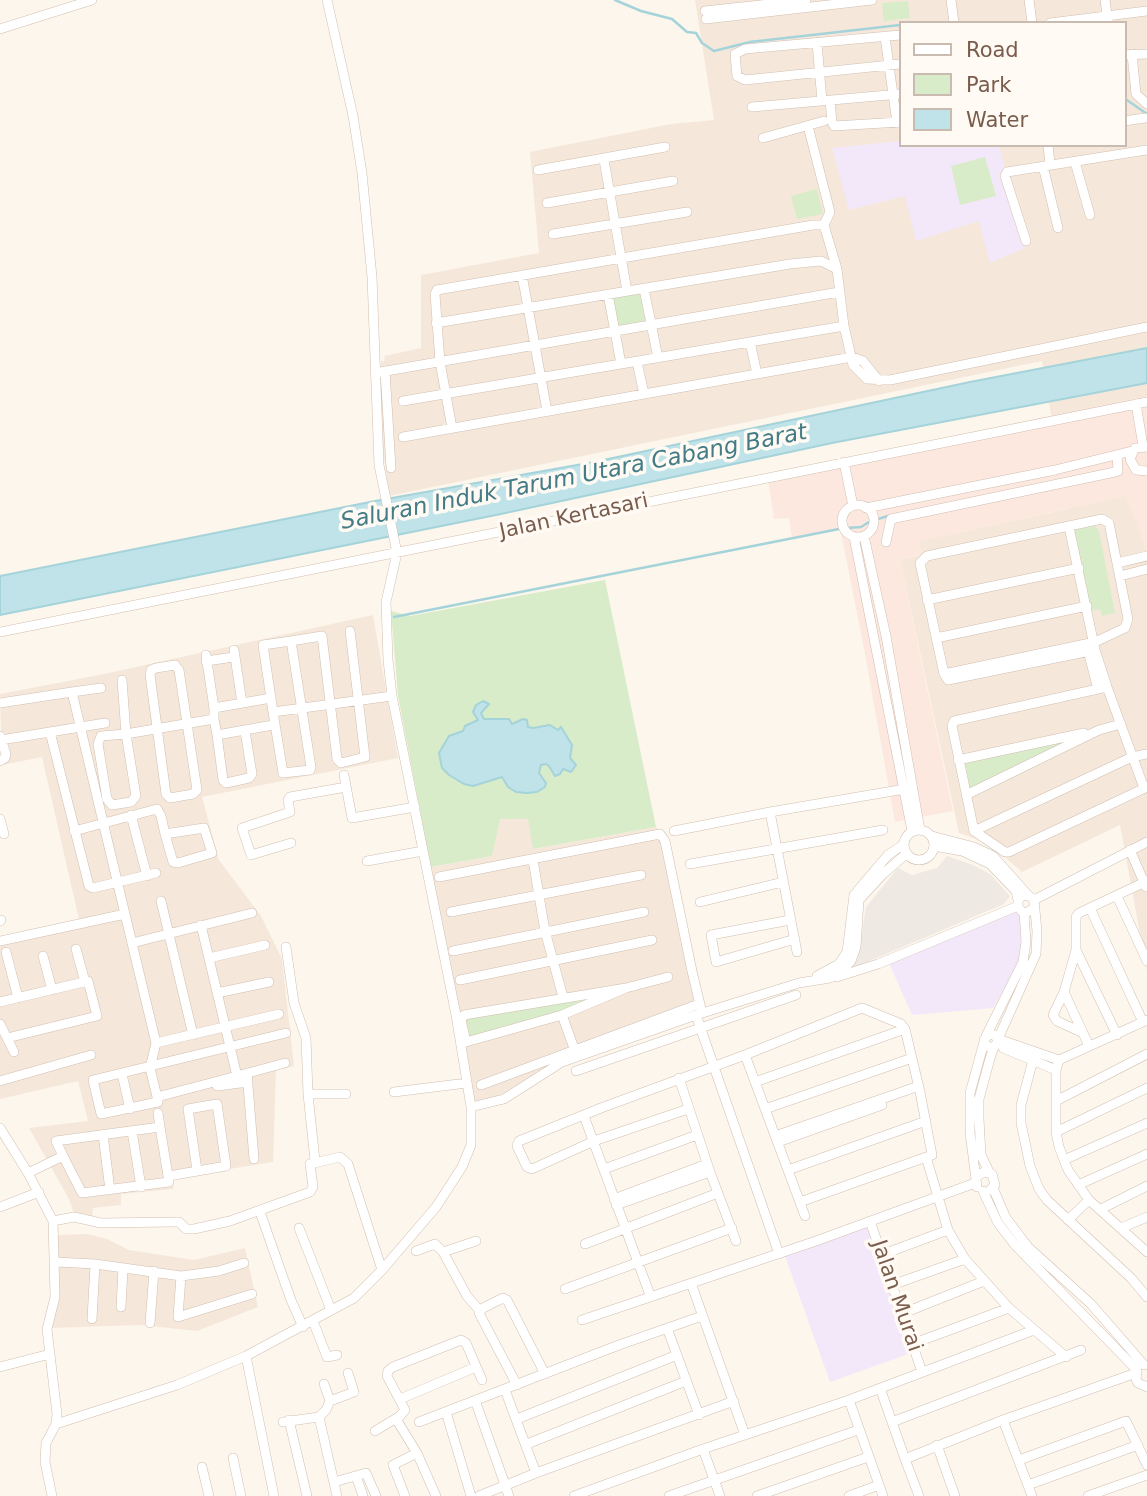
<!DOCTYPE html>
<style>
body{margin:0}
#map{position:relative;width:1147px;height:1496px;overflow:hidden;background:#fdf6ec;font-family:"DejaVu Sans",sans-serif}
canvas{display:block}
.legend{position:absolute;left:899px;top:21px;width:228px;height:126px;box-sizing:border-box;background:#fffaf3;border:2px solid #cabbb1;margin:0;padding:9px 12px;list-style:none;font-size:21px;color:#7a5c4d}
.legend li{display:flex;align-items:center;gap:14px;height:35px}
.legend b{width:35px;border:2px solid #cabbb1}
</style>
<div id="map">
<canvas width="1147" height="1496"></canvas>
<ul class="legend">
<li><b style="height:9px;background:#fff"></b>Road</li>
<li><b style="height:19px;background:#d8ecc9"></b>Park</li>
<li><b style="height:19px;background:#bfe3e8"></b>Water</li>
</ul>
</div>
<script>
const c = document.querySelector('canvas').getContext('2d');
c.lineJoin = 'round';
function fill(path, color) { c.fillStyle = color; c.fill(path, 'evenodd'); }
const shape = rows => new Path2D(rows.map(r => 'M' + r).join(''));
function stroke(path, color, width, dash) { c.strokeStyle = color; c.lineWidth = width; c.lineCap = dash ? 'butt' : 'round'; c.setLineDash(dash || []); c.stroke(path); }
function label(font, color, halo, rows, align = 'center') {
  c.font = font + ' "DejaVu Sans",sans-serif'; c.lineWidth = 7; c.setLineDash([]); c.textBaseline = 'middle'; c.strokeStyle = halo; c.fillStyle = color; for (const [text, x, y, turn = 0] of rows) {
    c.save(); c.translate(x, y); c.rotate((+turn || 0) * Math.PI / 180); c.textAlign = isNaN(turn) ? turn : align; if (halo) c.strokeText(text, 0, 0); c.fillText(text, 0, 0); c.restore();
  }
}
fill(shape([
 [695,0,1147,0,1147,972,1120,825,1022,872,998,851,980,840,959,833,900,560,922,555,918,541,1067,509,1042,361,389,496,380,427,381,361,384,361,385,356,421,348,421,275,539,253,530,152,671,124,714,120],
 [900,23,1124,23,1124,145,900,145],
 [373,615,398,758,202,797,219,860,261,916,282,959,294,1066,276,1070,273,1162,174,1178,173,1189,121,1194,121,1205,93,1208,92,1218,75,1216,69,1199,29,1128,88,1121,78,1081,0,1099,0,945,81,928,42,757,2,765,0,694,104,674],
 [499,817,528,818,534,849,656,827,670,840,705,1008,567,1057,544,1068,495,1098,473,1104,431,867,492,856],
 [87,1234,107,1239,129,1250,194,1260,245,1248,258,1307,197,1331,141,1325,51,1328,58,1274,58,1235]
]), '#f5e8da');
fill(shape([
 [1147,396,1147,552,1126,496,919,541,922,555,900,560,953,811,895,822,865,654,840,528,792,539,789,518,774,519,767,474]
]), '#fde8e0');
fill(shape([
 [947,856,973,865,990,874,1010,896,1004,904,848,970,858,958,866,907,898,868,912,875,937,868]
]), '#efe9e4');
fill(shape([
 [900,141,900,145,999,145,1025,248,990,263,979,221,916,241,905,196,849,210,832,148],
 [1013,910,1021,918,1023,930,1020,955,1018,964,993,1008,912,1015,889,963],
 [866,1225,911,1353,830,1382,785,1256]
]), '#f3e8fa');
fill(shape([
 [908,1,910,18,884,21,882,3],
 [985,157,996,196,960,205,951,166],
 [817,189,823,214,797,219,791,196],
 [644,289,651,325,615,331,608,294],
 [1095,526,1099,531,1115,613,1102,616,1100,609,1090,611,1073,530],
 [605,580,656,827,533,849,528,819,500,819,492,856,431,867,398,696,391,611,410,616],
 [1086,735,970,790,965,761],
 [605,992,578,1005,469,1041,464,1018]
]), '#d8ecc9');
const water = shape([
 [1147,348,1147,383,832,443,496,515,0,615,0,576,375,501,594,462,970,382,1147,348],
 [483,701,489,704,481,713,484,719,509,719,512,724,523,719,527,720,528,727,533,728,550,725,558,730,561,727,572,745,570,758,576,765,571,772,563,769,560,774,555,776,549,766,546,764,541,765,539,773,546,783,545,787,537,792,527,793,516,792,508,787,502,777,473,786,464,784,449,775,442,768,439,753,449,736,463,731,465,726,478,720,473,712,476,705,483,701]
]);
fill(water, '#bfe3e8');
stroke(water, '#a5d3da', 2);
stroke(shape([
 [615,0,641,11,672,19,687,32,696,33,702,43,714,51,750,42,900,25],
 [928,23,959,23],
 [1124,98,1147,114],
 [878,519,888,516],
 [847,528,861,527,869,522],
 [394,617,839,529]
]), '#a5d3da', 2.5);
const minor = shape([
 [951,0,954,23],
 [1029,0,1032,23],
 [1105,0,1108,23],
 [705,11,806,0],
 [706,19,872,0],
 [1050,23,1147,11],
 [0,29,92,0],
 [900,35,745,49,735,54,737,76,745,80,900,64],
 [885,37,897,123],
 [817,43,822,101],
 [1132,54,1136,94,1147,104],
 [1124,55,1147,54],
 [830,101,832,122,834,126,900,122],
 [752,107,900,94],
 [1124,121,1145,118],
 [808,126,830,212,824,225],
 [763,138,824,121],
 [1048,145,1050,165],
 [604,160,627,291],
 [1075,162,1090,215],
 [1043,166,1058,228],
 [538,170,665,147],
 [547,203,673,181],
 [553,234,687,212],
 [1026,241,1005,176,1007,172,1147,150],
 [522,275,547,411],
 [644,289,658,358],
 [608,294,621,364],
 [436,323,790,264,821,261,837,269],
 [750,342,757,374],
 [637,362,644,394],
 [385,371,391,468],
 [375,373,839,292],
 [403,401,844,326],
 [1136,404,1143,446],
 [452,428,440,362,435,294,437,290,813,225,824,225,837,269,844,326,853,365,867,379,890,380,1147,327],
 [403,437,852,357,863,361,879,381],
 [1147,447,1135,448,1130,459,1136,470,1147,471],
 [844,462,853,506],
 '842 521a16 16 0 1 1 32 0a16 16 0 1 1-32 0Z',
 [866,508,1055,470,1132,451],
 [1069,527,1095,650,1107,687,1144,788],
 [864,536,886,636,920,830],
 [854,537,912,831],
 [886,542,891,519,1115,472,1118,471,1117,455],
 [1117,563,1147,556],
 [1120,576,1147,569],
 [927,600,1079,568],
 [0,632,1147,402],
 [936,638,1087,606],
 [291,641,263,645,273,712,392,696],
 [234,650,242,703],
 [1088,651,1098,689],
 [206,655,214,708],
 [206,661,234,657],
 [175,665,179,670,197,790,193,794,170,798,166,794,150,675,151,670,156,668,175,665],
 [944,674,1095,642,1125,628,1128,619,1109,523,1102,519,927,556,920,563,944,674,948,680,1095,650],
 [122,680,126,734,136,796,131,802,112,805,107,799,98,744,101,736,126,734,214,719],
 [1107,687,954,721,952,726,974,831,1005,852,1009,852,1147,787],
 [72,692,101,688],
 [271,698,214,708,214,719,217,735,273,725],
 [0,703,72,692,125,914,0,941],
 [273,712,283,773,310,770,311,767,291,641,322,636,337,759,341,763,365,757,350,631],
 [50,732,89,886,93,888,156,873],
 [217,735,223,780,226,783,249,778,252,774,245,731],
 [0,736,6,754,5,758,0,761],
 [1,740,105,723],
 [958,760,1084,733],
 [344,775,352,818,415,807],
 [966,795,1099,730,1121,724],
 [131,815,147,876],
 [0,819,4,834],
 '904 845a15 15 0 1 1 30 0a15 15 0 1 1-30 0Z',
 [74,831,157,809,161,816,165,834,173,862,178,863,212,853,204,828,165,834],
 [674,831,770,812],
 [974,831,1132,757,1147,754],
 [932,836,974,847,993,856,1028,895],
 [291,843,251,855,242,828,290,812,288,800,290,797,346,787],
 [934,846,962,851,990,864,1016,891,1018,900],
 [1130,850,1146,887],
 [533,860,545,931,563,997],
 [367,861,423,851],
 [690,864,883,830],
 [439,877,660,834,665,841,692,971,702,1013],
 [1117,896,1147,961],
 [1034,900,1147,842],
 [161,901,193,1035],
 [700,902,783,882],
 [1034,908,1026,913,1021,911,1018,906,1018,900,1022,896,1028,895,1034,900,1037,931,1036,954,998,1039,1059,1060],
 [1090,908,1143,1022],
 [451,912,641,875],
 [125,914,156,1043,150,1068,157,1097,237,1076],
 [790,920,711,935,716,962,795,939],
 [0,921,1,920],
 [201,925,237,1076,285,1063],
 [132,943,252,913],
 [286,947,294,1003,306,1038,308,1094,315,1161],
 [76,949,85,982],
 [1076,950,1117,1035],
 [453,951,644,912],
 [6,952,18,998],
 [797,952,770,812,905,789],
 [43,956,52,990],
 [209,958,265,945],
 [817,976,839,964,847,952,854,895,888,855,904,844],
 [837,977,878,964,1018,906],
 [460,980,652,940],
 [626,988,562,1015,466,1042,461,1020,464,1015,626,988,668,977],
 [1064,992,1089,1046],
 [217,993,269,982],
 [0,1002,88,981,97,1016,7,1038,0,1024],
 [562,1015,575,1051],
 [696,1015,779,1254],
 [1147,1020,1059,1060,1056,1070,1056,1132,1059,1147,1068,1170,1089,1200,1147,1252],
 [1081,1032,1057,1021,1053,1015,1064,992,1076,950,1076,917,1079,913,1147,881],
 [986,1036,1023,962,1026,942,1024,912],
 [7,1038,14,1052],
 [156,1043,279,1014],
 [1003,1048,1056,1070],
 [745,1055,805,1216],
 [1033,1060,1021,1105,1021,1123,1030,1166,1039,1189,1047,1200,1131,1278,1147,1297],
 [576,1071,796,995],
 [247,1073,254,1159],
 [122,1074,130,1109],
 [679,1078,710,1172,736,1241],
 [0,1081,91,1055],
 [755,1082,905,1029],
 [481,1085,699,1004],
 [217,1086,248,1082],
 [394,1092,467,1083],
 [308,1094,346,1094],
 [157,1097,158,1102,101,1114,93,1080,286,1033],
 [1056,1101,1147,1054],
 [471,1107,504,1099,562,1062,696,1015,799,983,830,978,842,971,851,961,856,947,859,900,883,874,906,854],
 [688,1109,594,1141,532,1169,527,1167,517,1146,519,1141,601,1108,745,1055,862,1008,901,1024,905,1029,920,1092,932,1155,800,1202],
 [765,1109,912,1058],
 [584,1116,650,1295],
 [0,1128,28,1173,53,1221,55,1297,47,1329,57,1414,56,1424,46,1443,45,1462,52,1496],
 [132,1131,141,1187],
 [1056,1132,1147,1088],
 [103,1135,110,1190],
 [775,1136,919,1086],
 [778,1142,882,1105],
 [63,1156,82,1193,169,1182,160,1127],
 [926,1157,948,1230,965,1259,1009,1308,1066,1357],
 [1064,1160,1147,1123],
 [604,1169,697,1135],
 [788,1170,926,1121],
 [989,1172,981,1155,979,1119,979,1099,989,1062,993,1049,998,1041,995,1035,989,1034,984,1040,984,1044,993,1049],
 [28,1173,63,1156,56,1141,160,1127,158,1113],
 [169,1176,226,1166,217,1104,188,1109,197,1170],
 [977,1176,984,1172,992,1174,995,1185,990,1190],
 [1078,1185,1147,1154],
 [977,1187,970,1133,970,1093,984,1042],
 [993,1188,1006,1218,1028,1247,1091,1304,1144,1365],
 [983,1191,998,1223,1015,1245,1137,1370],
 [614,1199,707,1164],
 [616,1205,710,1172],
 [0,1207,39,1192],
 [1101,1209,1147,1186],
 [260,1212,291,1300,303,1327],
 [1068,1220,1089,1200],
 [53,1221,74,1217,101,1223,173,1222,179,1222,186,1229,194,1229,230,1221,310,1192,313,1187,310,1164,340,1157,348,1164,382,1270],
 [870,1221,922,1372],
 [299,1228,331,1310],
 [1121,1228,1147,1217],
 [585,1244,718,1193],
 [416,1251,435,1244,443,1252,476,1241],
 [443,1252,467,1296,480,1311],
 [881,1255,948,1230],
 [55,1262,95,1264,181,1276,219,1271,244,1263],
 [181,1276,178,1317,252,1294],
 [691,1283,745,1435],
 [892,1285,965,1259],
 [565,1289,732,1228],
 [121,1307,123,1268],
 [901,1314,984,1281],
 [92,1319,95,1264],
 [582,1320,816,1241,975,1183],
 [313,1321,327,1357,337,1355],
 [150,1323,154,1271],
 [667,1328,699,1415],
 [912,1344,1009,1308],
 [246,1356,274,1496],
 [0,1367,50,1354],
 [1137,1371,1136,1379,1138,1383,1147,1387],
 [517,1385,479,1313,483,1308,503,1298,507,1300,545,1374],
 [880,1388,905,1459],
 [505,1390,536,1473],
 [400,1399,476,1367],
 [475,1400,509,1496],
 [849,1400,883,1496],
 [330,1401,354,1392,348,1373],
 [446,1412,471,1496],
 [319,1417,337,1496],
 [396,1419,417,1453],
 [517,1419,677,1355],
 [289,1420,307,1496],
 [1003,1420,1032,1496],
 [283,1422,319,1417,326,1410,330,1401,324,1384],
 [419,1422,619,1345,702,1316],
 [892,1422,1081,1350],
 [56,1424,177,1385,246,1356,354,1298,382,1270,436,1207,462,1167,471,1145,471,1107,456,1015,392,696,388,660,386,602,397,553,379,465,372,277,362,173,353,116,327,0],
 [375,1431,400,1416,405,1410,387,1376,388,1371,393,1367,461,1340,466,1343,482,1380],
 [527,1444,686,1381],
 [937,1445,955,1496],
 [703,1449,720,1496],
 [233,1458,241,1496],
 [1019,1460,1126,1421,1147,1465],
 [202,1467,209,1496],
 [356,1476,363,1496],
 [334,1482,366,1473,376,1496],
 [1028,1485,1138,1445],
 [405,1496,393,1465,417,1453,436,1496],
 [479,1496,536,1473,734,1401],
 [574,1496,703,1449,849,1400,1034,1330],
 [669,1496,858,1430],
 [757,1496,868,1457],
 [849,1496,879,1485],
 [919,1496,905,1459,1003,1420,1136,1373],
 [1088,1496,1147,1475]
]);
stroke(minor, '#d1beb0', 10);
stroke(minor, '#fff', 9);
label('21px', '#7a5c4d', '#fffaf3', [
 ["Jalan Kertasari",574,517,-12],
 ["Jalan Murai",896,1296,71]
]);
label('italic 23px', '#437c86', '#fffaf3', [
 ["Saluran Induk Tarum Utara Cabang Barat",574,478,-11]
]);
</script>
